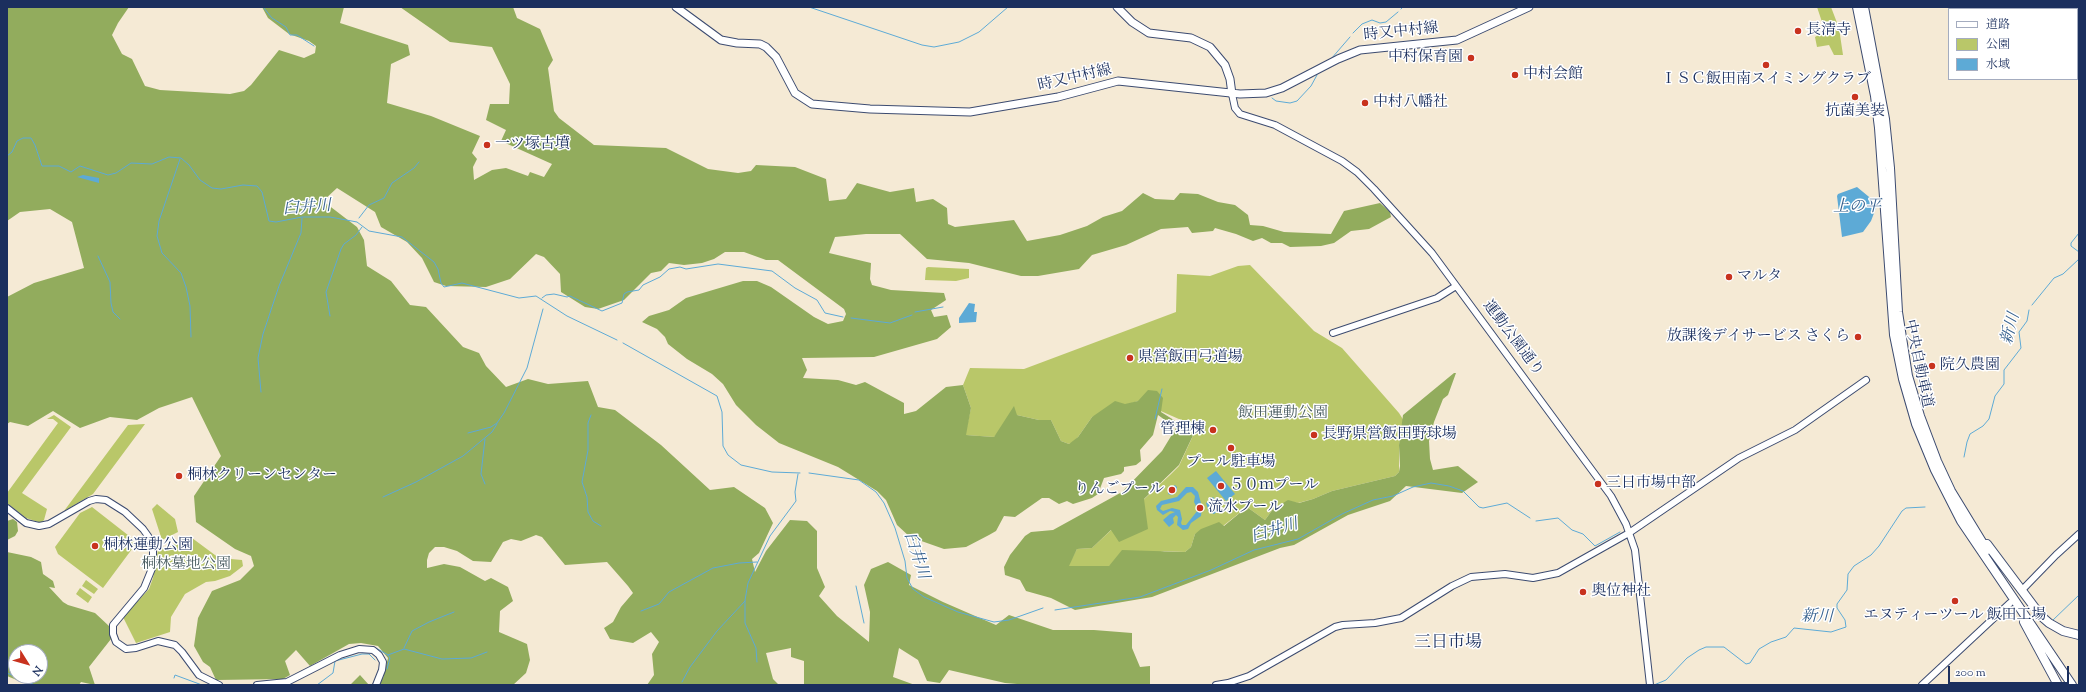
<!DOCTYPE html>
<meta charset="utf-8">
<style>
body{margin:0}
#map{position:relative;width:2086px;height:692px;overflow:hidden;background:#f5ead5;font-family:"Sorts Mill Goudy","Noto Serif JP",serif}
canvas{display:block}
.frame{position:absolute;inset:0;border:8px solid #1b2f5e;pointer-events:none}
.legend{position:absolute;left:1948px;top:8px;width:130px;height:72px;box-sizing:border-box;background:#fff;border:1px solid #a4acbf;margin:0;padding:5px 7px;list-style:none;font-size:12px;color:#1b2f5e}
.legend li{display:flex;align-items:center;gap:8px;height:20px}
.legend b{width:20px;border:1px solid #a4acbf}
.north{position:absolute;left:8px;top:644px;width:40px;height:40px;box-sizing:border-box;background:#fff;border:1px solid #a4acbf;border-radius:50%;rotate:127deg;font-size:11px;font-weight:700;line-height:16px;text-align:center;color:#1b2f5e}
.north::after{content:'';display:block;margin:auto;width:14px;height:18px;background:#c8321e;clip-path:polygon(50% 0,100% 100%,50% 72%,0 100%)}
.scale{position:absolute;left:1948px;top:666px;width:121px;height:18px;box-sizing:border-box;border:2px solid #1b2f5e;border-top:0;padding-left:5px;font-size:12px;line-height:14px;white-space:nowrap;color:#1b2f5e;-webkit-text-stroke:3px #fff;paint-order:stroke}
</style>
<div id="map">
<canvas width="2086" height="692"></canvas>
<div class="frame"></div>
<ul class="legend">
<li><b style="height:5px;background:#fff"></b>道路</li>
<li><b style="height:11px;background:#b9c769"></b>公園</li>
<li><b style="height:11px;background:#5daad6"></b>水域</li>
</ul>
<div class="north">N</div>
<div class="scale">200 m</div>
</div>
<script>
const c = document.querySelector('canvas').getContext('2d');
c.lineJoin = 'round';
function fill(path, color) { c.fillStyle = color; c.fill(path, 'evenodd'); }
const shape = rows => new Path2D(rows.map(r => 'M' + r).join(''));
function stroke(path, color, width, dash) { c.strokeStyle = color; c.lineWidth = width; c.lineCap = dash ? 'butt' : 'round'; c.setLineDash(dash || []); c.stroke(path); }
function label(font, color, halo, rows, align = 'center') {
  c.font = font + ' "Sorts Mill Goudy","Noto Serif JP",serif'; c.lineWidth = 3; c.setLineDash([]); c.textBaseline = 'middle'; c.strokeStyle = halo; c.fillStyle = color; for (const [text, x, y, turn = 0] of rows) {
    c.save(); c.translate(x, y); c.rotate((+turn || 0) * Math.PI / 180); c.textAlign = isNaN(turn) ? turn : align; if (halo) c.strokeText(text, 0, 0); c.fillText(text, 0, 0); c.restore();
  }
}
fill(shape([
 [1817,7,1831,7,1839,28,1843,55,1834,55,1829,45,1817,47,1815,37,1825,31],
 [1250,265,1314,331,1342,348,1399,413,1404,421,1399,445,1399,472,1395,476,1332,491,1313,499,1298,503,1288,501,1273,509,1265,520,1247,507,1223,526,1195,534,1191,547,1185,552,1164,551,1109,566,1068,566,1077,549,1092,548,1170,475,1179,466,1197,427,1138,401,1092,417,1078,437,1074,442,1069,444,1061,441,1051,420,1039,420,1017,415,994,437,965,435,971,408,963,385,970,368,1024,369,1176,312,1177,274,1210,276,1238,266],
 [928,267,969,269,969,278,956,281,925,280,926,268],
 [54,415,71,427,22,493,47,509,44,520,41,523,26,518,7,503,7,493,58,423,53,419,47,419],
 [145,424,93,494,64,511,128,425],
 [157,504,175,519,178,532,162,540,152,509],
 [92,507,133,539,135,545,103,588,58,554,55,547,80,513],
 [186,537,192,538,219,558,242,560,243,566,230,576,215,581,206,582,185,594,171,617,170,632,136,643,123,617,149,589,153,578,158,550,168,547],
 [86,580,98,589,94,594,82,586],
 [80,588,92,597,88,603,76,594]
]), '#b9c769');
fill(shape([
 [7,7,129,7,118,23,112,35,122,54,132,59,145,86,160,90,230,94,244,91,251,85,279,50,304,58,315,53,316,46,309,41,289,34,268,18,262,7,344,7,340,23,408,45,410,55,391,64,387,103,431,116,480,136,472,153,477,159,473,167,474,180,492,170,506,168,528,176,530,172,544,177,552,164,501,141,506,130,486,120,490,104,509,104,510,84,492,47,450,42,400,7,513,7,517,18,540,29,553,60,548,68,554,111,559,118,594,145,666,148,708,169,738,173,751,171,756,165,795,167,826,179,829,201,846,199,857,183,890,192,914,188,916,202,933,199,947,208,948,224,955,227,1014,220,1027,241,1060,235,1087,226,1103,217,1122,211,1143,193,1155,199,1174,200,1180,193,1198,194,1218,202,1235,205,1248,215,1250,225,1263,226,1284,232,1331,234,1344,211,1380,203,1390,212,1391,217,1369,229,1351,231,1334,243,1321,246,1290,247,1282,243,1271,243,1262,238,1253,241,1236,234,1215,228,1213,231,1192,233,1188,227,1161,229,1126,245,1092,255,1079,269,1038,276,1021,276,969,263,927,259,900,234,866,234,835,237,829,253,871,263,870,279,872,285,891,290,944,293,946,300,931,310,934,317,947,315,951,327,937,339,874,357,802,358,807,370,803,378,838,380,856,385,865,382,904,403,904,414,916,411,946,387,963,385,971,408,966,435,994,437,1014,406,1017,415,1039,420,1051,420,1061,441,1069,444,1078,437,1092,417,1115,401,1125,404,1138,401,1148,390,1157,391,1163,398,1161,412,1177,422,1197,427,1179,465,1144,499,1148,529,1119,542,1111,530,1092,548,1077,549,1069,566,1109,566,1122,550,1185,552,1191,547,1195,534,1201,529,1219,522,1224,526,1247,507,1265,520,1273,509,1288,500,1299,503,1313,499,1332,491,1395,476,1399,472,1400,466,1399,445,1403,415,1454,373,1456,373,1448,395,1443,399,1434,422,1429,441,1430,459,1433,470,1458,466,1478,482,1462,493,1406,486,1390,501,1348,515,1294,545,1280,548,1152,597,1075,610,1051,598,1026,591,1020,580,1005,575,1004,567,1010,555,1025,536,1031,532,1053,530,1122,492,1162,451,1176,428,1158,415,1153,435,1140,450,1141,461,1136,465,1124,467,1124,471,1121,474,1104,478,1098,494,1092,498,1073,504,1067,501,1059,504,1049,498,1042,498,1015,517,1004,516,996,531,989,535,966,547,944,549,910,537,897,525,886,500,877,491,838,467,779,443,756,425,736,405,723,384,712,374,687,359,668,344,665,337,657,329,642,322,649,316,669,310,686,298,743,281,757,281,771,287,814,317,828,324,843,321,846,314,844,309,778,260,766,260,744,252,725,252,714,259,702,263,684,265,669,263,661,271,651,273,624,300,598,309,585,307,561,292,560,274,544,257,536,254,510,279,486,287,446,286,434,282,422,258,407,242,381,227,375,212,337,188,323,201,357,227,364,240,367,266,391,281,410,305,426,307,463,347,479,353,486,366,506,387,528,379,548,384,588,381,598,407,615,410,661,445,710,490,734,487,765,508,773,523,759,553,752,559,755,572,766,551,790,520,807,521,817,531,817,568,825,587,819,596,837,616,869,642,870,612,864,585,871,569,888,562,911,575,909,585,943,602,996,625,1009,615,1053,630,1094,630,1132,633,1132,648,1140,667,1150,666,1150,685,1029,685,1005,683,949,670,940,683,927,681,918,660,899,648,893,677,915,685,804,685,804,661,791,657,791,648,766,653,773,679,779,685,647,685,654,675,652,654,659,642,651,632,633,643,610,639,604,628,613,622,621,607,633,593,628,586,607,562,565,565,542,537,536,535,521,541,511,539,503,542,491,562,473,561,457,551,444,547,435,547,429,553,427,560,427,568,444,564,460,567,485,581,491,578,508,587,513,601,500,611,499,632,527,644,530,660,526,673,513,685,370,685,383,678,388,658,378,646,361,643,349,644,310,666,296,650,285,661,290,675,283,679,216,680,210,667,203,662,194,646,198,618,212,591,240,580,254,566,251,556,235,549,196,522,194,496,221,456,192,397,159,408,137,420,110,417,80,428,53,411,28,426,10,422,7,424,7,297,34,283,84,268,72,222,50,209,20,212,7,221],
 [13,519,17,522,18,531,15,536,7,540,7,521],
 [7,552,31,557,41,562,43,574,53,581,55,588,49,587,63,602,68,605,95,613,109,626,111,639,89,667,95,685,81,682,79,685,29,685,7,676],
 [16,652,40,652,40,676,16,676],
 [360,675,369,685,350,685]
]), '#92ac5d');
fill(shape([
 [83,175,99,178,99,183,77,177],
 [1857,187,1874,201,1876,208,1871,221,1863,232,1842,237,1837,196,1838,194],
 [969,303,975,304,974,312,977,312,976,322,959,323,959,318],
 [1216,471,1235,494,1226,501,1207,478],
 [1175,485,1177,487,1177,491,1172,495,1168,494,1168,490],
 [1186,487,1193,487,1198,492,1202,507,1201,516,1191,523,1188,529,1183,530,1177,525,1178,517,1176,515,1173,518,1174,523,1169,527,1163,520,1170,514,1175,512,1170,511,1163,515,1157,510,1156,506,1161,501,1177,497],
 [1191,492,1195,496,1194,502,1198,510,1186,525,1182,525,1181,523,1182,519,1180,510,1172,508,1163,511,1160,509,1162,505,1179,501,1187,493],
 [1213,497,1222,508,1214,514,1209,512,1206,503]
]), '#5daad6');
stroke(shape([
 [263,7,272,18,286,27,290,35,297,35,314,46],
 [809,7,922,45,934,47,959,42,979,32,1008,7],
 [1401,9,1403,7],
 [1353,33,1362,24,1372,20,1380,23,1386,22,1398,12],
 [1331,59,1350,37],
 [1272,98,1276,101,1290,103,1297,101,1311,86,1317,75],
 [7,156,12,152,17,141,23,138,31,138,35,145,42,166,59,166,71,172,80,166,108,175,116,173,131,163,152,164,169,157,181,158,189,165,200,180,212,188,221,189,243,185,257,186,262,192,269,221,276,222,302,217,330,217,357,222,369,231,402,237,434,262,438,269,441,283,444,287,462,283,519,298,536,296,567,316,617,340],
 [180,159,159,221,157,236,162,253,181,273,186,287,190,306,191,337],
 [359,218,369,205,384,198,392,183,414,168,419,162],
 [2079,233,2071,243,2071,246,2079,252],
 [98,256,110,282,111,303,113,312,120,319],
 [542,298,546,295,554,294,567,297,570,296,602,311,622,303,624,294,627,292,639,290,643,285,660,277,669,269,680,267,686,269,718,264,772,271,795,288,817,300,825,313,843,317],
 [2032,305,2054,278,2063,274,2079,259],
 [915,312,943,307],
 [330,316,326,292,341,249,344,244,356,235,362,227],
 [851,318,890,323,912,315],
 [623,343,717,396,722,412,723,446,728,455,741,465,772,472,800,473],
 [261,392,258,358,263,334,279,286,301,233,302,218],
 [591,415,588,423,588,450,582,482,587,497,588,512,593,521,601,526],
 [1155,419,1162,389],
 [468,433,491,427,497,423,504,413,527,368,543,309],
 [485,439,481,474,485,484],
 [1740,454,1748,451],
 [1964,457,1967,442,1970,434,1983,426,1989,419,1995,396,2004,384,2004,370,2021,348,2019,332,2027,321,2029,310],
 [809,473,859,480,876,492,884,503,895,528,905,561,907,578,913,589,924,597,958,612,994,622,1009,620,1043,608],
 [383,497,416,482,463,456,492,432,497,424],
 [1536,521,1558,518,1572,530,1583,534,1595,546,1620,532],
 [856,586,864,623],
 [1055,610,1140,597,1211,570,1254,550,1298,539,1342,514,1373,500,1393,496,1413,487,1431,483,1449,486,1463,491,1479,507,1483,508,1507,503,1530,518],
 [641,611,659,604,669,592,713,568,739,563,757,562],
 [2052,621,2079,595],
 [376,648,388,655,390,658,387,669],
 [404,648,412,631,429,622,454,612],
 [388,655,404,649,442,659,471,658,487,652],
 [757,662,756,648,745,623,745,600,748,583,770,536,796,501,795,492,798,474],
 [7,673,35,685],
 [174,678,175,675,202,685],
 [682,682,690,667,717,631,745,601],
 [317,685,333,673,335,661,362,654,369,654,375,660],
 [1654,685,1666,680,1687,658,1699,650,1706,647,1724,647,1746,664,1750,663,1759,649,1771,642,1786,637,1794,628,1831,632,1846,627,1845,620,1837,608,1837,604,1847,590,1848,574,1854,566,1871,555,1879,546,1902,511,1906,508,1925,507]
]), '#5daad6', 1);
const tertiary = shape([
 [1232,94,1235,108,1240,114,1275,125,1342,161,1357,172,1374,189,1432,253,1611,496,1626,524,1635,550,1650,685],
 [1333,333,1437,298,1456,286],
 [7,508,26,523,39,526,49,524,89,501,96,499,106,500,125,512,143,529,148,536,153,547,153,566,144,588,113,625,113,634,116,642,126,649,136,648,158,641,175,645,182,652,199,675,219,685],
 [2023,589,2056,555,2079,534],
 [257,685,287,682,340,655,359,649,373,650,379,655,383,662,382,670,376,685],
 [1216,685,1228,683,1249,676,1335,627,1343,625,1375,623,1401,618,1452,586,1471,577,1505,574,1533,578,1558,573,1629,533,1739,458,1795,430,1866,380],
 [1922,685,2010,603]
]);
const secondary = shape([
 [676,7,721,40,737,43,760,44,766,47,776,57,795,93,812,104,870,109,970,112,1058,97,1118,81,1240,94,1266,93,1282,88,1338,59,1360,50,1457,40,1529,7],
 [1117,7,1132,22,1149,33,1191,38,1210,47,1225,65,1230,79,1232,94]
]);
const trunk = shape([
 [2065,7,2066,9],
 [2077,36,2079,40]
]);
const motorway = shape([
 [1857,7,1875,96,1879,128,1894,335,1903,379,1916,424,1935,470,1961,521,2072,685],
 [1864,7,1885,119,1890,168,1898,312,1908,376,1920,416,1937,461,1951,491,1987,550],
 [1987,544,2041,616,2049,623,2063,631,2079,635],
 [2024,622,2058,685]
]);
stroke(tertiary, '#3c4b70', 8);
stroke(secondary, '#3c4b70', 9);
stroke(trunk, '#3c4b70', 10);
stroke(motorway, '#3c4b70', 10);
stroke(tertiary, '#fff', 6);
stroke(secondary, '#fff', 7);
stroke(trunk, '#fff', 8);
stroke(motorway, '#fff', 8);
for (const [x, y, r, color] of [
 [1798,31,4,"#c8321e"],
 [1471,58,4,"#c8321e"],
 [1766,65,4,"#c8321e"],
 [1515,75,4,"#c8321e"],
 [1855,97,4,"#c8321e"],
 [1365,103,4,"#c8321e"],
 [487,145,4,"#c8321e"],
 [1729,277,4,"#c8321e"],
 [1858,337,4,"#c8321e"],
 [1130,358,4,"#c8321e"],
 [1932,366,4,"#c8321e"],
 [1213,430,4,"#c8321e"],
 [1314,435,4,"#c8321e"],
 [1231,448,4,"#c8321e"],
 [179,476,4,"#c8321e"],
 [1598,484,4,"#c8321e"],
 [1221,486,4,"#c8321e"],
 [1172,490,4,"#c8321e"],
 [1200,508,4,"#c8321e"],
 [95,546,4,"#c8321e"],
 [1583,592,4,"#c8321e"],
 [1955,601,4,"#c8321e"]
]) { const dot = new Path2D(); dot.arc(x, y, r, 0, 2 * Math.PI); c.fillStyle = color; c.fill(dot); stroke(dot, '#fff', 1.5); }
label('15px', '#1b2f5e', '#fff', [
 ["長清寺",1806,31],
 ["中村保育園",1463,58,"right"],
 ["中村会館",1523,75],
 ["ＩＳＣ飯田南スイミングクラブ",1766,80,"center"],
 ["中村八幡社",1373,103],
 ["抗菌美装",1855,112,"center"],
 ["一ツ塚古墳",495,145],
 ["マルタ",1737,277],
 ["放課後デイサービス さくら",1850,337,"right"],
 ["県営飯田弓道場",1138,358],
 ["院久農園",1940,366],
 ["管理棟",1205,430,"right"],
 ["長野県営飯田野球場",1322,435],
 ["プール駐車場",1231,463,"center"],
 ["桐林クリーンセンター",187,476],
 ["三日市場中部",1606,484],
 ["５０ｍプール",1229,486],
 ["りんごプール",1164,490,"right"],
 ["流水プール",1208,508],
 ["桐林運動公園",103,546],
 ["奥位神社",1591,592],
 ["エヌティーツール 飯田工場",1955,616,"center"]
], 'left');
label('15px', '#1b2f5e', '#fff', [
 ["時又中村線",1401,33,-6],
 ["時又中村線",1075,79,-13],
 ["運動公園通り",1512,339,53],
 ["中央自動車道",1917,364,78]
]);
label('15px', '#4a5d61', '#fff', [
 ["飯田運動公園",1283,414],
 ["桐林墓地公園",186,565]
]);
label('italic 16px', '#35608e', '#fff', [
 ["上の平",1857,208],
 ["臼井川",307,209,-4],
 ["新川",2012,329,-75],
 ["臼井川",1275,532,-17],
 ["臼井川",915,556,72],
 ["新川",1817,618,1]
]);
label('17px', '#1b2f5e', '#fff', [
 ["三日市場",1448,644]
]);
</script>
